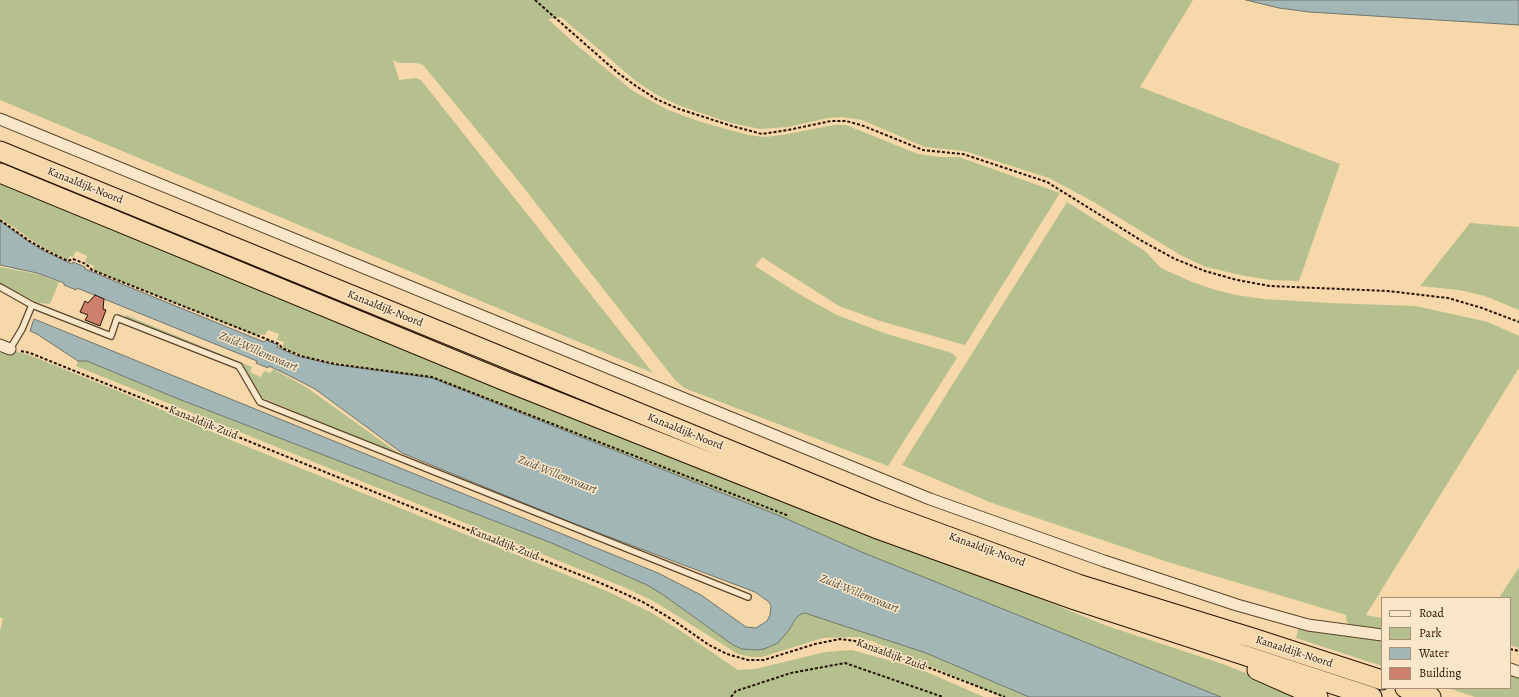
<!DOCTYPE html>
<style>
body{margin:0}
#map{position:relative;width:1519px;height:697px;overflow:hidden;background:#f7d8ab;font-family:Alegreya,serif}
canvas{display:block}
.legend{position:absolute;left:1381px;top:597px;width:130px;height:92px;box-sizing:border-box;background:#fae6c8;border:1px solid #a49178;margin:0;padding:5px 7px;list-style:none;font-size:12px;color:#241200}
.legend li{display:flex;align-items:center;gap:8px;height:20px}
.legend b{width:20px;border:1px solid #a49178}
</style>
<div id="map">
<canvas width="1519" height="697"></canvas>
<ul class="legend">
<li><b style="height:5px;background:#fae6c8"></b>Road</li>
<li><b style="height:11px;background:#b6c08e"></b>Park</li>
<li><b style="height:11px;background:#a2b7b5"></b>Water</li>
<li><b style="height:11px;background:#cd806b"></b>Building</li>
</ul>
</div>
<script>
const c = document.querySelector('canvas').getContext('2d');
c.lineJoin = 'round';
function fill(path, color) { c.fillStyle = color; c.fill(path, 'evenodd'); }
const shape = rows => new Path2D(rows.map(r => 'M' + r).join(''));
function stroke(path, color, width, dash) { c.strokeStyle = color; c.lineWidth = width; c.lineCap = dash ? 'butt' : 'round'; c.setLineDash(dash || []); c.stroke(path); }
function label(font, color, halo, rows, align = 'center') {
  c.font = font + ' Alegreya,serif'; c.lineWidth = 3; c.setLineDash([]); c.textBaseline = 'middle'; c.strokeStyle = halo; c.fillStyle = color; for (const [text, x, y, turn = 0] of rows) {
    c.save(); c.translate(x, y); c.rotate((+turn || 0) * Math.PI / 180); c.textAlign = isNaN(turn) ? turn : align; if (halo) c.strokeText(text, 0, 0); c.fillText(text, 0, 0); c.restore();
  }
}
fill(shape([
 [0,0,1193,0,1140,87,1340,164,1299,281,1270,280,1240,275,1206,267,1182,256,1090,200,1049,178,964,151,925,147,862,120,842,117,828,118,788,127,760,129,731,123,680,106,657,95,637,82,561,17,548,19,573,42,633,91,668,110,701,122,748,135,764,137,782,135,834,125,846,125,918,154,940,157,959,157,1060,193,965,345,880,321,839,306,762,257,755,266,804,297,837,315,887,334,952,353,957,358,888,466,684,388,675,380,512,173,423,65,416,63,399,63,393,60,399,80,416,78,421,80,653,373,0,100],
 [0,184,569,416,871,537,1014,588,1107,626,1220,663,1308,697,1221,697,864,553,780,516,432,378,335,363,306,357,282,348,284,342,277,340,279,334,268,330,265,335,260,334,259,337,93,270,94,266,85,262,87,256,76,251,73,257,70,256,68,260,43,248,0,218],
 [1067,202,1145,251,1161,268,1192,282,1216,290,1236,295,1264,299,1329,303,1416,306,1488,322,1519,336,1519,368,1366,615,1382,618,1382,631,1351,628,1346,620,1346,615,1168,562,992,503,902,465],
 [1470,223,1519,227,1519,310,1485,296,1459,290,1420,286],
 [0,267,37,274,59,282,50,304,38,303,0,283],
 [126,315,252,367,250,372,261,377,264,371,270,373,273,369,306,387,401,455,260,397,243,368,237,364,124,318],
 [8,349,32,356,130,396,233,441,609,592,650,612,681,631,738,670,755,669,825,652,852,650,920,669,984,697,0,697,0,631,3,619,0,617,0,351],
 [78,361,87,361,176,398,554,544,647,585,662,594,733,645,742,649,757,650,772,646,789,630,796,618,801,614,805,613,926,653,1029,697,1002,697,872,641,856,637,823,638,762,657,751,657,738,654,655,602,626,588,76,366],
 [1519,567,1519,648,1510,645,1510,598,1499,598],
 [1299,626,1382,640,1382,666,1296,638],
 [1510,673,1519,676,1519,697,1475,697,1448,688,1510,688]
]), '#b6c08e');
const water = shape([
 [1246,0,1519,0,1519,25,1309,12,1279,8,1246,0],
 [0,221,29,242,44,251,72,264,73,262,85,267,85,269,264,342,266,340,278,345,277,347,297,356,331,364,432,378,780,516,864,553,1221,697,1029,697,926,653,805,613,801,614,796,618,789,630,778,643,764,649,757,650,742,649,733,645,662,594,647,585,554,544,176,398,87,361,78,361,37,334,30,331,34,319,658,573,701,595,746,627,756,628,767,621,770,615,771,606,769,602,755,592,575,524,402,453,315,389,284,373,269,366,268,368,256,363,257,361,77,288,76,290,64,285,64,283,37,273,0,265,0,221]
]);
fill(water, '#a2b7b5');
stroke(water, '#70756d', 1);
const building = shape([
 [95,295,104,299,103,309,106,310,100,326,85,320,88,315,80,312,85,301,88,303,95,295]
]);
fill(building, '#cd806b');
stroke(building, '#241200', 1);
const service = shape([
 [0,287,32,305,22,329,10,349],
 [32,305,111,336,117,318,239,366,260,402,748,597]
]);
const minor = shape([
 [0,119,930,499,1104,561,1237,605,1308,625,1382,635],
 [0,345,10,349],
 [1510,669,1519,672]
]);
const trunk = shape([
 [0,151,876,510,1078,584,1253,638,1382,680],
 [0,173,505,381,875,528,1075,600,1372,697],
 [1257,670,1318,697],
 [1405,688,1431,697]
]);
stroke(service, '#59442b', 8);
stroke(minor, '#59442b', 13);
stroke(trunk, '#241200', 21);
stroke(shape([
 [535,0,618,73,636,86,656,99,679,109,732,126,762,134,788,130,831,121,846,121,861,125,923,150,963,154,1047,182,1142,241,1175,259,1205,271,1237,280,1270,286,1388,291,1448,298,1482,308,1519,322],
 [0,220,28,240,47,251,68,261,73,259,86,264,92,270,279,344,282,348,301,356,335,364,432,377,789,516],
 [21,351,30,353,605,585,643,602,673,620,709,645,727,654,748,660,764,660,815,644,840,639,855,641,873,646,1005,697],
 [1510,649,1519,651],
 [731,697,736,691,791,673,845,663,943,697]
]), '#241200', 2, [3, 2]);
stroke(service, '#fae6c8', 5.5);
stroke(minor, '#fae6c8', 11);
stroke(trunk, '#f7d8ab', 19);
label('11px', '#241200', '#fae6c8', [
 ["Kanaaldijk-Noord",85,186,22],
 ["Kanaaldijk-Noord",385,309,22],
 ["Kanaaldijk-Zuid",203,423,22],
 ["Kanaaldijk-Noord",685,432,22],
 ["Kanaaldijk-Zuid",504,544,22],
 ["Kanaaldijk-Noord",987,550,20],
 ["Kanaaldijk-Noord",1294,652,18],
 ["Kanaaldijk-Zuid",891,655,20]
]);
label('italic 12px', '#504c3f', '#fae6c8', [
 ["Zuid-Willemsvaart",258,352,23],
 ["Zuid-Willemsvaart",557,475,22],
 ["Zuid-Willemsvaart",859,594,22]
]);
</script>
